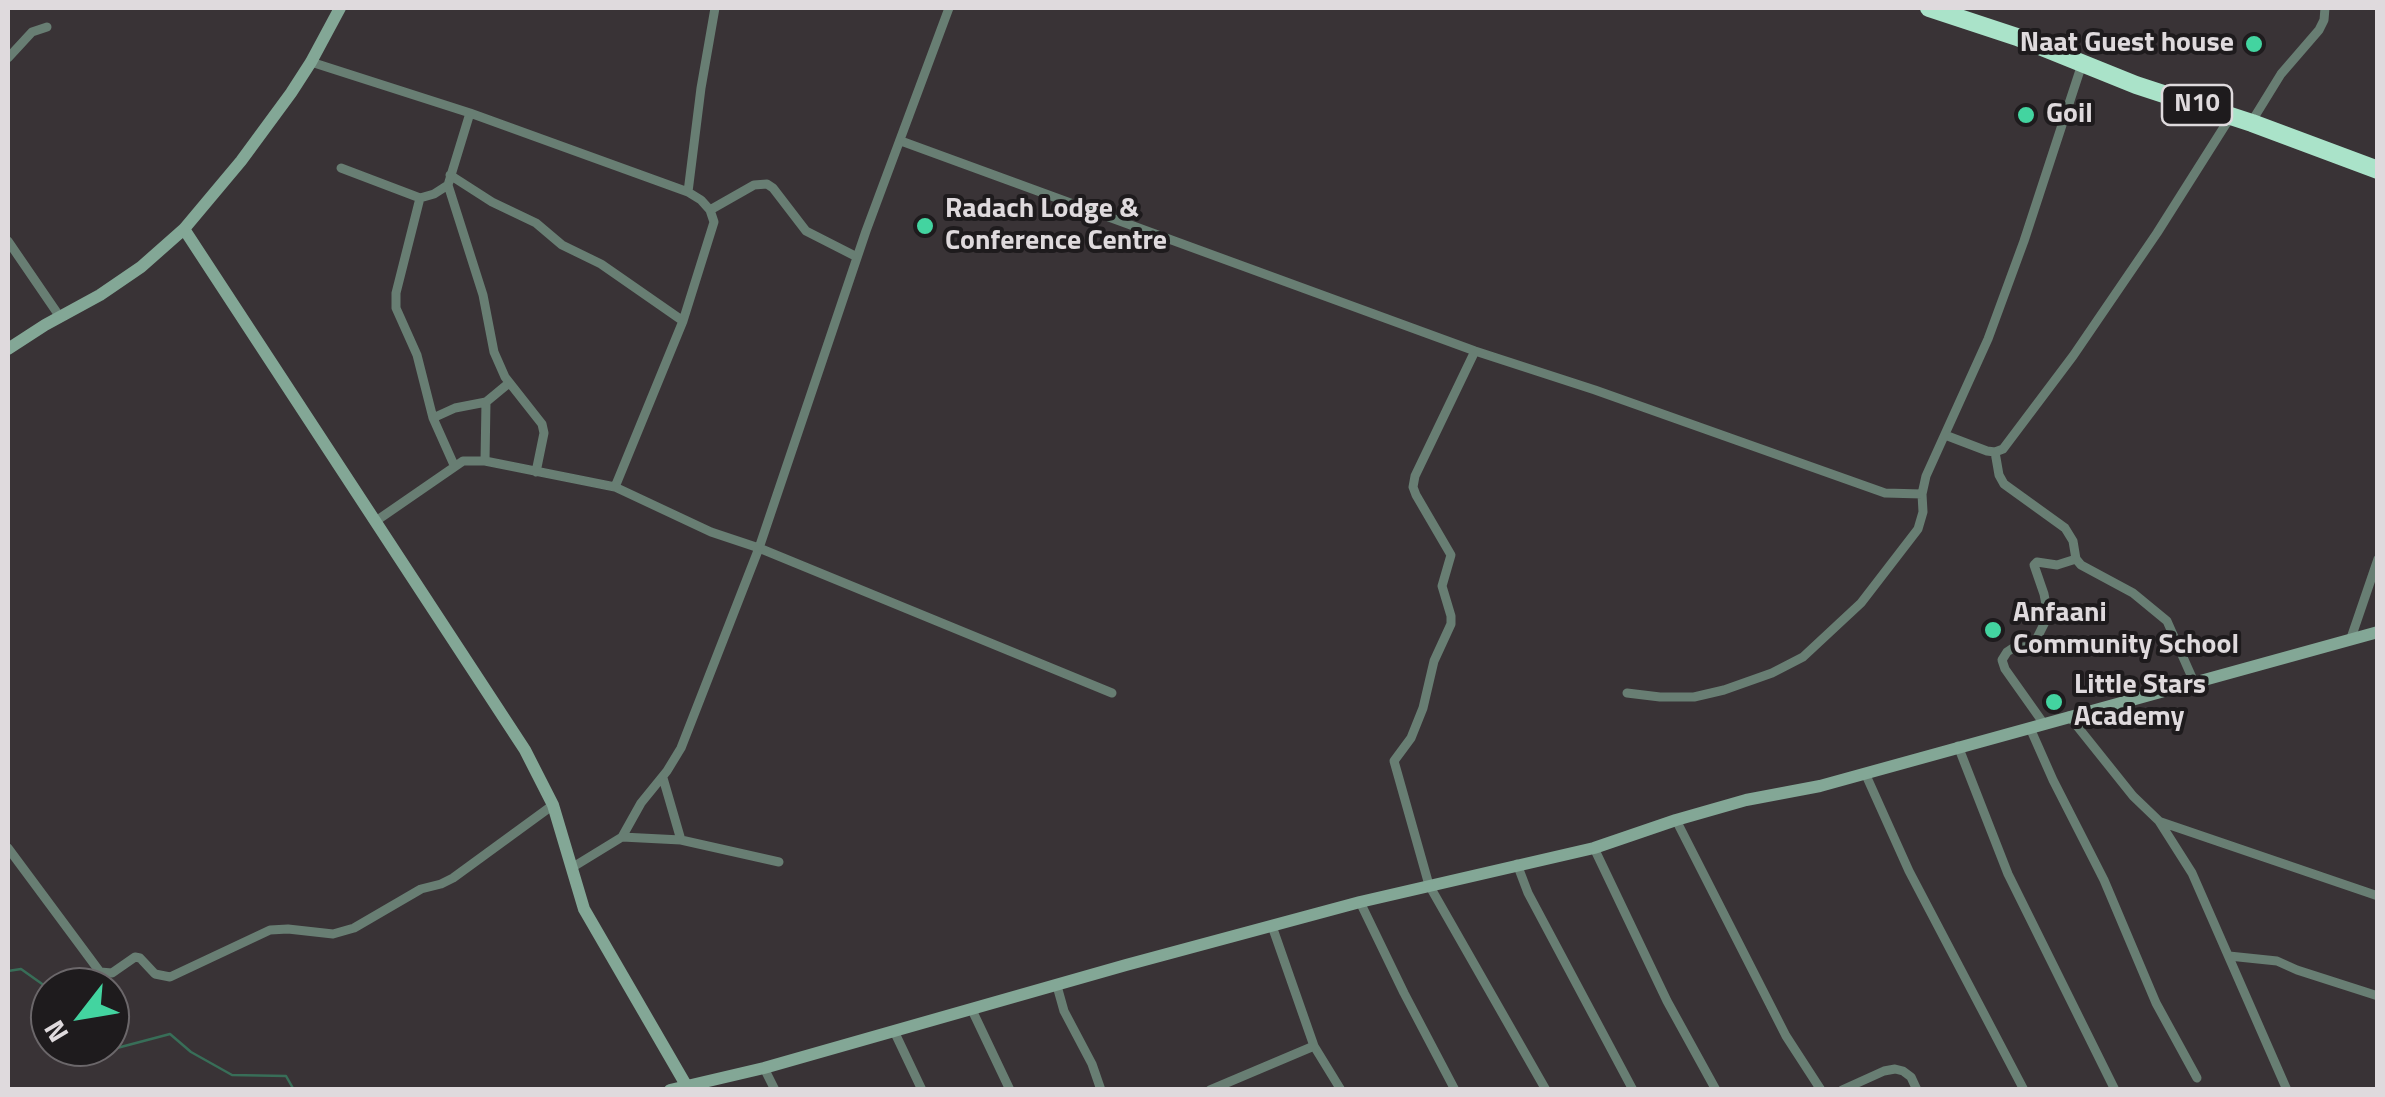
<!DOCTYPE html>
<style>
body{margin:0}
#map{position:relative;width:2385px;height:1097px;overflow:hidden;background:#393336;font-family:"Titillium Web",sans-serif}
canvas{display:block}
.frame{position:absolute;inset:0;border:10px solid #dfdadd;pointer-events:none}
.north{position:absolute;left:30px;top:967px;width:100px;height:100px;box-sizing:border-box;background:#1e1b1d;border:2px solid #6b676a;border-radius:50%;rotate:239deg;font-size:28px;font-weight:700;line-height:40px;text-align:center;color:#dfdadd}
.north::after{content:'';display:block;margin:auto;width:35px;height:45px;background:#43d4a0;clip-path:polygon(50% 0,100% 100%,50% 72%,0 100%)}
</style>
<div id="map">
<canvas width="2385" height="1097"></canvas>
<div class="frame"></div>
<div class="north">N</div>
</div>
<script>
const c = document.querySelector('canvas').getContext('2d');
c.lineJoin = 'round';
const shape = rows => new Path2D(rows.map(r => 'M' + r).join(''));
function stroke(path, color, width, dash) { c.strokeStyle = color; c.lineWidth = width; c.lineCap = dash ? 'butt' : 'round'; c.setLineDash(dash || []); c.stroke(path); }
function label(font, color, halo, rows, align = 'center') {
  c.font = font + ' "Titillium Web",sans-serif'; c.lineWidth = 8; c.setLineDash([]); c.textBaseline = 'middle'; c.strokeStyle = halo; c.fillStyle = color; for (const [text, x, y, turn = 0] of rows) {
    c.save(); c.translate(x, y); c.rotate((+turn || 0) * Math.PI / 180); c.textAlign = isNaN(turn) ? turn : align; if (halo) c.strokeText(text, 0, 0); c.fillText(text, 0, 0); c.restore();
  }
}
stroke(shape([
 [8,971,21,969,45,986,50,994],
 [91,1047,98,1053,170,1034,191,1052,232,1075,286,1076,294,1090]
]), '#386e58', 2.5);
stroke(shape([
 [8,58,32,32,47,27],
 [311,62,470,113,688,192,701,200,710,210,714,222,683,321,615,487],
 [2252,121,2281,74,2319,30,2324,20,2325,8],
 [901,141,1475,351,1595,390,1885,493,1922,494,1926,476,1988,339,2024,241,2082,64],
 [341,168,420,198,434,194,448,185,470,113],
 [450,175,492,202,536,223,562,245,601,264,683,321],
 [448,185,483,295,494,352,505,377,542,424,544,433,536,472],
 [688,192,701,88,715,8],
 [420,198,396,293,396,308,417,355,433,418,454,465],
 [710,210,754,185,767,184,773,188,806,231,857,257],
 [8,241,60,317],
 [1475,351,1415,476,1413,487,1416,495,1451,555,1442,586,1451,616,1451,624,1434,661,1423,708,1411,738,1394,761,1429,885,1546,1090],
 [433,418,455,408,486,402,509,383],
 [1945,435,1987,451,1995,452,2003,449,2073,356,2157,233,2231,116],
 [1995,452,1999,475,2004,484,2065,528,2073,541,2076,559,2081,565,2133,593,2167,621,2194,682],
 [485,461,486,402],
 [376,521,463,461,485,461,615,487,711,532,759,548,1112,693],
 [2351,638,2378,559],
 [1627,693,1660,697,1694,697,1724,690,1772,673,1803,657,1861,603,1918,529,1923,512,1922,494],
 [2069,716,2133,796,2159,821,2192,873,2287,1090],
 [2044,724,2005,669,2002,660,2007,652,2013,648,2033,646,2045,622,2047,610,2044,594,2034,565,2037,562,2057,565,2076,559],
 [2030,728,2053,780,2104,880,2156,1003,2197,1078],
 [1958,746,2008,874,2115,1090],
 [1865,773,1909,871,2024,1090],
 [663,778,681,840],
 [1676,820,1786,1036,1821,1090],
 [2161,822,2378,896],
 [622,837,681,840,779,862],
 [8,848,100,972,112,973,135,957,140,958,155,974,170,977,270,930,288,929,333,934,354,928,421,889,441,884,453,878,553,805],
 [1594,848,1667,1001,1716,1090],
 [1517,864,1528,893,1633,1090],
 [573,867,622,837,641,803,667,771,681,748,759,548,866,231,949,8],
 [1360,902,1404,993,1455,1090],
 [1272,926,1314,1046,1341,1090],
 [2229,956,2277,961,2297,970,2378,996],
 [1057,986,1064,1011,1092,1064,1101,1090],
 [972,1010,1010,1090],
 [894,1031,922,1090],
 [764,1068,775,1090],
 [1210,1090,1314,1046],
 [1842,1090,1884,1071,1895,1069,1903,1071,1911,1077,1917,1090]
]), '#687e73', 9);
stroke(shape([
 [184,229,525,750,553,805,584,909,686,1085],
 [8,349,45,325,100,295,141,267,184,229,241,161,291,93,311,62,340,8],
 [670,1090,764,1068,1126,965,1360,902,1594,848,1676,820,1746,800,1820,786,2378,632]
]), '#83a796', 12);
stroke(shape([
 [1929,8,2017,37,2136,85,2252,123,2378,170]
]), '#aae3c9', 18);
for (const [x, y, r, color] of [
 [2254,44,10,"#43d4a0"],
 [2026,115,10,"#43d4a0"],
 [925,226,10,"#43d4a0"],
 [1993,630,10,"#43d4a0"],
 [2054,702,10,"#43d4a0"]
]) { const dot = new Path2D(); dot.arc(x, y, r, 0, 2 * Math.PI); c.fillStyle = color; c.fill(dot); stroke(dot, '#1e1b1d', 4); }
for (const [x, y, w] of [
 [2197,105,70]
]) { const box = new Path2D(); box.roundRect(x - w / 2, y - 20, w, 40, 8); c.fillStyle = '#1e1b1d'; c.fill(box); stroke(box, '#dfdadd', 2.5); }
label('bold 25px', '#dfdadd', null, [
 ["N10",2197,105]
]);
label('bold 28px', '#dfdadd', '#1e1b1d', [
 ["Naat Guest house",2234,44,"right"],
 ["Goil",2046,115],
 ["Radach Lodge &",945,210],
 ["Conference Centre",945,242],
 ["Anfaani",2013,614],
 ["Community School",2013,646],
 ["Little Stars",2074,686],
 ["Academy",2074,718]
], 'left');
</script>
